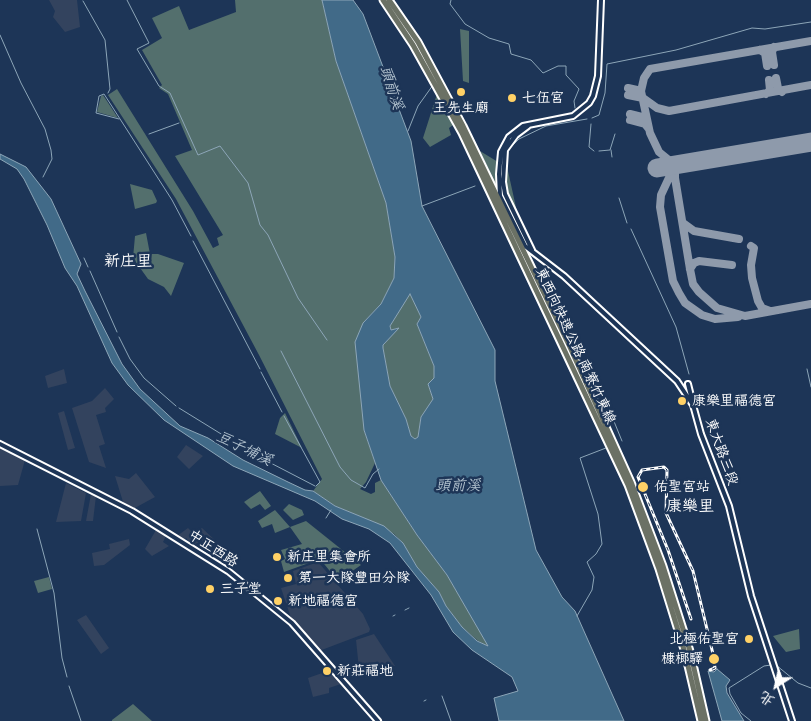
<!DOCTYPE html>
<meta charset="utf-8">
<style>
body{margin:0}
#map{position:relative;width:811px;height:721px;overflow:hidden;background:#1d3557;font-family:Pangolin,"LXGW WenKai TC",sans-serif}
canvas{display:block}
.north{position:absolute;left:751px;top:661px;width:50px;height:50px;-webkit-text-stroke:4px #1d3557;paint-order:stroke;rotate:215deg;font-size:14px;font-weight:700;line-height:20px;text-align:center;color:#fff}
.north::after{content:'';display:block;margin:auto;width:18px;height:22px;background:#fff;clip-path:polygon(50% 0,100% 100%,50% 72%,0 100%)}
</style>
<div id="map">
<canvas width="811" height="721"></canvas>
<div class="north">北</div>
</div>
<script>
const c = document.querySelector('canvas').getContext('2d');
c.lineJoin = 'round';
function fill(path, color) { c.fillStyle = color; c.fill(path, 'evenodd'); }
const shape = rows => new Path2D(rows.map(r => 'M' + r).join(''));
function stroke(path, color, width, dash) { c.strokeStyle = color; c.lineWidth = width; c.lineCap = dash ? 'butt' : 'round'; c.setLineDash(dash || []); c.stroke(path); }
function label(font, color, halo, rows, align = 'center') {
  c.font = font + ' Pangolin,"LXGW WenKai TC",sans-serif'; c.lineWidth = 5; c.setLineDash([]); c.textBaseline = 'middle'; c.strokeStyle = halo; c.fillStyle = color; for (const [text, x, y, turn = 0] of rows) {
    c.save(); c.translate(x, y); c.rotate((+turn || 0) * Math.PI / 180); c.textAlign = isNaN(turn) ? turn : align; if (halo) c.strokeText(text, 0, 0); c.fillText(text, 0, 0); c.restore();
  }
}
fill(shape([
 [49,0,77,0,80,27,65,32,53,17,55,11],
 [64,369,67,383,48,388,45,376],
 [105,388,114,399,105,408,106,412,96,415,105,444,99,446,106,468,89,462,72,408,92,401],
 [64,411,75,448,68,450,58,413],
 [186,445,203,456,189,469,177,457],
 [0,447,25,460,18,485,0,486],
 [136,473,155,497,133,509,124,505,115,476,129,479],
 [66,483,86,493,81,521,56,522],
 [91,494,96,496,93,521,86,521],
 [188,528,193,533,202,528,219,544,209,549,202,541,193,545,186,538,183,540,177,536],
 [156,530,166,536,163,542,169,546,152,556,145,549],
 [129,539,130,545,104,565,94,566,92,553,110,549,109,544],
 [318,562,363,614,370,629,369,632,319,651,293,624,281,588,296,584,293,571],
 [86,615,109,648,101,654,77,620],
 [374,634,395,666,359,669,356,640],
 [325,672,331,674,341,684,329,688,329,693,313,697,308,678]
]), '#33435e');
fill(shape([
 [235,0,322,0,336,61,386,203,395,257,394,278,381,304,363,323,364,430,375,463,366,482,360,489,371,494,375,492,375,483,381,480,417,535,447,575,489,647,478,641,462,627,446,606,439,592,417,567,403,543,394,534,376,523,335,506,313,491,322,479,259,355,176,199,108,95,117,89,193,211,213,248,219,245,217,238,223,235,175,156,192,150,168,94,159,88,162,85,142,50,162,38,152,18,179,6,189,30,236,12],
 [460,29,469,31,469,83,463,81],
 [437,94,453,125,449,128,451,135,430,147,423,138],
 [103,95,118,118,97,112,101,96],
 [480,151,498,162,499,191],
 [506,162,519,221,506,189],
 [130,184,152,190,157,201,156,203,135,209],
 [146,233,150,254,158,254,184,263,171,296,164,287,148,279,133,258,135,236],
 [410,293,421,317,417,324,434,366,435,378,428,384,433,399,421,417,418,437,415,439,411,436,406,419,390,386,383,348,383,345,398,328,391,330,390,326],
 [285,413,302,448,275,434,280,418],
 [260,491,271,506,265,510,260,504,251,509,244,502],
 [289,504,302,510,304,515,293,520,283,510],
 [275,510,290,527,306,521,361,565,338,581,320,559,284,572,281,561,285,559,281,550,302,544,290,527,275,533,272,524,262,528,258,521],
 [49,577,52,589,38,593,34,581],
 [799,629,800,649,786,652,773,636],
 [133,704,152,721,112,721,112,720]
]), '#536f6d');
const water = shape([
 [322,0,353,0,363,14,411,141,422,206,495,350,495,381,536,550,562,597,575,611,624,721,499,721,494,698,518,691,512,677,472,650,453,632,431,595,390,543,369,529,342,519,315,501,233,466,164,420,128,385,112,363,77,286,65,268,47,225,24,179,17,169,0,159,0,154,26,167,51,199,81,264,77,274,85,291,122,364,140,389,180,426,208,438,243,460,288,482,305,490,313,491,335,506,384,526,403,543,417,567,439,592,446,606,462,627,477,641,488,646,447,575,417,535,381,480,364,430,355,342,363,323,381,304,394,278,395,257,386,203,336,61,322,0],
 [410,294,421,317,417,324,434,366,434,378,428,384,433,399,421,417,418,437,415,439,411,436,406,419,390,386,383,348,383,345,399,328,391,330,390,326,410,294],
 [717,669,730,680,726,686,727,693,744,721,722,721,708,671,714,672,717,669]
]);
fill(water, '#416a88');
stroke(water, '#8da6b8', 1);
stroke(shape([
 [127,0,149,43,137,49,159,86,170,93,198,155,220,146,248,183,260,225,268,235,298,298,327,340],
 [451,0,450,4,465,24,489,38,509,44,511,54,531,60,543,73,558,66,566,66,566,75,579,89,574,101,575,108],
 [83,1,105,40,110,89,108,93],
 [0,35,21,83,45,129,51,150,52,159,43,177],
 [592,118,599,115,605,93,607,64,676,50,752,28,765,29,811,22],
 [119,119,96,113,99,96,104,94,172,200,191,236],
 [591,124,589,147,594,151],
 [408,131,418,106,433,85],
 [149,134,179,123],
 [512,146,519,139,546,126,587,119],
 [611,150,612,157],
 [599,151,610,150,615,134],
 [619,198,627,223],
 [422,206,475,186],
 [631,229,676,327,689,374],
 [193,241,260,369],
 [84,258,88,267],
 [90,271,117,332],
 [119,337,130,359,144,378,176,406],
 [281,351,340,467,351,480,365,488,373,474,379,469],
 [807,369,811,387],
 [593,370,622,441],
 [261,372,282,412],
 [179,408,239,445],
 [284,416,320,482,316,486],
 [243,447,259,457],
 [263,459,315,486],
 [326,518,331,510],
 [37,529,54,593,62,658,67,677],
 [405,610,409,608],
 [393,616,395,615],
 [577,616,592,590,594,577,587,562,596,554,602,544,598,514,580,458,606,448],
 [776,665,798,683,811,688],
 [69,686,81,721],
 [442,696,451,721],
 [424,701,426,700],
 [751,721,741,713,730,694,729,688,764,666,771,665]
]), '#8da6b8', 1);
stroke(shape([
 [760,50,765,53,767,66],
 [774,65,772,52,774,47],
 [776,78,778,88,782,92],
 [628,88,637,90,643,98,657,108,669,111,811,85],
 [766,94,770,90,769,80],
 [628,95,643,98],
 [630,114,642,117,647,121],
 [630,120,645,124,649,129],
 [675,165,659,152,650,133,641,91,644,78,650,69,811,41],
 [675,165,675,178,690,269,693,284,699,292,717,308,745,316,811,304],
 [674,167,661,195,660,207,673,281,679,293,685,303,702,315,715,319,738,317],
 [683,223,694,231,739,239],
 [751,246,754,248,751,265,752,278,758,301,762,308,770,311],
 [690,269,694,263,699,261,732,265]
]), '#8e9aab', 8);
stroke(shape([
 [657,168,811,142]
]), '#8e9aab', 19);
const secondary = shape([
 [601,0,598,76,593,96,589,103,573,116,523,126,509,137,501,152,499,174,500,196,525,246,564,276,677,381,693,405,701,434,729,506,751,596,792,721],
 [528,126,516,135,505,150,503,182,505,194,532,250],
 [688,384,692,400],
 [0,444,132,511,228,571,292,623,378,721]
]);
const highway = shape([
 [383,0,413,45,462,133,628,485,659,569,685,653,701,721],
 [389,0,418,42,463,126,569,345,631,482,663,566,690,651,706,721]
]);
stroke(secondary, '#fff', 8);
stroke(highway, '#fff', 9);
stroke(secondary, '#1d3557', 4);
stroke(highway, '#6b7165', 5);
const rail = shape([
 [691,619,668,550,638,477,642,470,664,467,667,470,666,513,693,571,713,654,715,668,710,670]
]);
stroke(rail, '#fff', 3);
stroke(rail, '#1d3557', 1, [4]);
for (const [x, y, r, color] of [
 [461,92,5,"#ffd166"],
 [512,98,5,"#ffd166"],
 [682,401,5,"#ffd166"],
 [643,487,6,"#ffd166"],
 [277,557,5,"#ffd166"],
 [288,578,5,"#ffd166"],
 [210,589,5,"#ffd166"],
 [278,601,5,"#ffd166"],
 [749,639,5,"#ffd166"],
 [714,659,6,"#ffd166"],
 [327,671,5,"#ffd166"]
]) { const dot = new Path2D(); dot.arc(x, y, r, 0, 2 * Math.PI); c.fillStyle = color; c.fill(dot); stroke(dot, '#1d3557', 2); }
label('14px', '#fff', '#1d3557', [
 ["七伍宮",522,98],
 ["王先生廟",461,108,"center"],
 ["康樂里福德宮",692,401],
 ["佑聖宫站",654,487],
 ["新庄里集會所",287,557],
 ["第一大隊豐田分隊",298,578],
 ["三子堂",220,589],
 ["新地福德宮",288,601],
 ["北極佑聖宮",739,639,"right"],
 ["槺榔驛",703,659,"right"],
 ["新莊福地",337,671]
], 'left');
label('14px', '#fff', '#1d3557', [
 ["東西向快速公路 南寮竹東線",575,346,65],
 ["東大路三段",721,452,70],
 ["中正西路",213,549,33]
]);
label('italic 15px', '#b3c3cf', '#1d3557', [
 ["頭前溪",391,88,72],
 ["豆子埔溪",244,449,26],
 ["頭前溪",458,486]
]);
label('16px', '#fff', '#1d3557', [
 ["新庄里",128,262],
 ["康樂里",690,507]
]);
</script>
